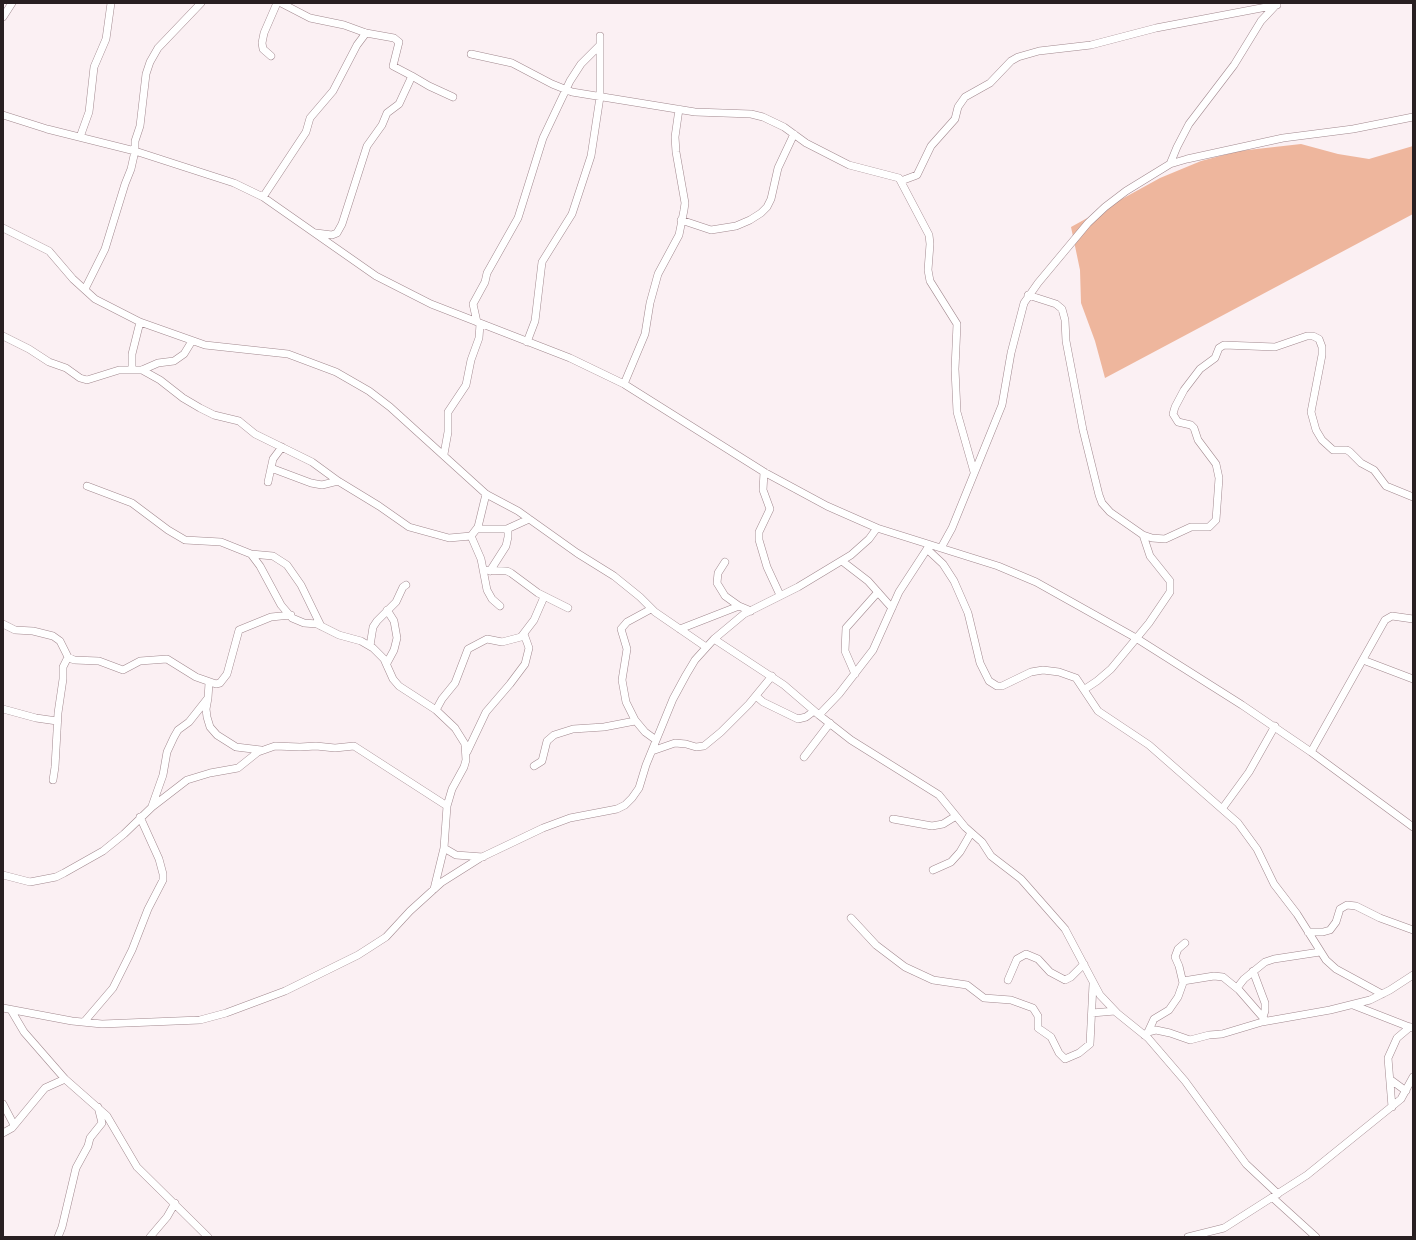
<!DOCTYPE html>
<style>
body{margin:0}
#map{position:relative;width:1416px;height:1240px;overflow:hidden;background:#fbf0f3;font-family:"Source Sans 3",sans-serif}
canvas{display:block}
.frame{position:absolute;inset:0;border:4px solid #281f21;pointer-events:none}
</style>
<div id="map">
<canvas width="1416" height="1240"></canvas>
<div class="frame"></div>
</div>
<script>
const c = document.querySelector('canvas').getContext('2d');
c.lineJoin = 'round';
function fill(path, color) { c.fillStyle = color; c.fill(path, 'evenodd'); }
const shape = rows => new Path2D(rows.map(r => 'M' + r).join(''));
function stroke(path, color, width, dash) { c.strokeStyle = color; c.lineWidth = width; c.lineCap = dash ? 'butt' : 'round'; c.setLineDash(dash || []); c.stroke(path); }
fill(shape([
 [1301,144,1338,154,1369,159,1413,146,1413,214,1105,378,1095,341,1081,303,1080,270,1071,227,1160,178,1201,161,1239,151]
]), '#eeb69d');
const minor = shape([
 [281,3,310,18,344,25,366,33,394,38,399,42,393,66,412,76,399,104,387,113,382,125,367,146,342,224,337,233,332,235,316,233],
 [3,17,12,3],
 [471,54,512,63,552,84,572,92,695,112,751,114,763,117,784,127,806,143,849,165,899,178,929,235,930,244,928,270,930,281,957,324,955,369,957,412,974,472],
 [271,56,263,49,262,43,264,33,277,3],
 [412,76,429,86,453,97],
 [3,115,47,129,135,151,234,183,263,197,376,276,431,304,570,358,624,384,764,472,827,506,877,528,998,566,1036,582,1136,638,1242,705,1311,752,1413,827],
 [80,137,89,112,94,67,106,39,111,3],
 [1170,164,1177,147,1189,124,1234,65,1261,21,1276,5],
 [901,181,917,175,931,146,955,119,958,107,965,97,990,83,1011,61,1018,57,1039,51,1091,45,1156,28,1277,5],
 [263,197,306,132,310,118,333,91,357,45,366,33],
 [681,220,711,230,736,226,750,220,761,213,767,207,771,199,778,168,794,134],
 [3,228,49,251,73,279,95,299,140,322,205,345,288,354,336,372,369,391,390,407,486,494,518,511,577,553,614,576,640,597,655,612,706,647],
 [85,289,105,249,125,184,131,169,135,151,135,141,140,126,146,74,150,62,158,48,201,3],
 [1028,295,1056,304,1062,309,1065,320,1066,341,1083,430,1099,495,1102,503,1110,512,1143,535,1152,538,1165,539,1191,527,1209,527,1216,520,1219,478,1216,464,1198,440,1194,428,1191,425,1178,422,1173,414,1175,407,1184,390,1200,369,1215,358,1219,348,1224,345,1275,347,1307,336,1313,336,1319,339,1322,347,1322,355,1311,412,1316,430,1322,440,1333,450,1347,450,1350,452,1361,463,1374,470,1386,486,1413,497],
 [477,322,473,304,485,282,487,273,518,218,543,138,570,81,581,64,599,46],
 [3,336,29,349,49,362,66,368,80,378,87,380,119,370,142,370,158,363,174,361,184,354,192,341],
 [527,342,535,321,542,262,572,214,591,156,600,97,600,36],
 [132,370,132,354,140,322],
 [142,370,160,380,183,398,200,408,214,415,239,421,255,434,312,462,338,481,379,506,409,527,449,538,471,536,478,527,486,494],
 [624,384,645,334,650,303,658,274,679,235,684,210,685,203,676,152,675,137,679,109],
 [444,454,448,432,448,412,466,385,471,360,479,338,480,324],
 [271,468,311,483,322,485,338,481],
 [764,472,763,490,770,509,759,532,759,540,767,567,780,595],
 [268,482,273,459,282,447],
 [87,486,132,503,168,530,185,540,221,542,251,554,260,566,281,605,292,618,304,623,317,624,339,635,361,641,373,648,384,659,393,679,399,686,436,710,455,728,465,744,466,760,464,767,452,789,447,806,444,848,434,889],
 [477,529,507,529,529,519],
 [471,536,481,559,487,590,492,599,500,606],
 [941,548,952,528,1002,405,1011,353,1024,303,1038,283,1088,223,1105,207,1126,191,1170,164,1187,159,1283,138,1353,129,1413,117],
 [928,550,943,564,954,581,968,613,980,663,989,681,997,686,1002,686,1031,672,1043,670,1059,672,1076,678,1098,711,1149,745,1238,823,1257,849,1274,884,1297,914,1326,960,1336,969,1382,994],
 [251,554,273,556,287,565,301,585,321,626],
 [842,561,868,581,892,608],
 [725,562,718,573,717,583,725,596,739,606],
 [484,570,507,571,511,573,538,593,568,608],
 [490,571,506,546,508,537,508,529],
 [651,609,627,622,621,629,627,649,622,680,626,702,635,720,645,732,656,740],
 [3,624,15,630,33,631,53,636,60,641,68,657,74,660,99,661,123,670,140,661,167,659,196,677,216,684,220,683,227,674,239,630,271,617,291,615],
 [680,629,739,606,751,611],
 [714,639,784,685,819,715,851,740,939,795,965,827,982,842,991,856,1021,879,1065,929,1100,995,1117,1013,1148,1038,1185,1081,1246,1164,1278,1194],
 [370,646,373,627,377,621,396,602,403,587,406,585],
 [1363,660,1413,679],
 [387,663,394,650,397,638,394,621,387,610],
 [855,674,845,651,846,628,878,592],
 [1085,689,1097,681,1111,669,1149,623,1170,592,1170,581,1150,556,1143,535],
 [756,696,763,702,798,719,806,717,814,711],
 [208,698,206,709,207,717,210,727,217,735,236,747,261,750],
 [3,709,36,718,57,721],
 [436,710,442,699,455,683,468,649,487,639,502,642,521,637,534,620,544,597],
 [819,715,839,694,873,650,899,592,929,546],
 [652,751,675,743,686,744,696,747,704,746,721,732,749,704,772,676],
 [467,752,486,712,510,684,525,664,529,648,524,634],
 [1311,752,1385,620,1392,616,1413,619],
 [804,757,830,723],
 [534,766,542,761,547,741,554,735,573,729,604,727,635,721],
 [53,780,55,767,58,713,63,679,63,667,68,657],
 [152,806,163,775,167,752,174,737,178,730,189,722,208,698,209,683],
 [1222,809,1249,772,1275,726],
 [893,819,932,826,943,824,956,816],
 [444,848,456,855,483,857],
 [933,870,951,862,960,852,971,833],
 [3,875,30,882,56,877,64,873,103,851,124,834,152,807,187,780,210,773,238,768,258,752,275,746,300,747,316,746,335,748,354,746,447,806],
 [851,918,876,945,905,967,933,980,967,985,984,998,1011,1000,1033,1008,1038,1016,1038,1028,1051,1037,1059,1053,1065,1059,1079,1053,1090,1044,1093,984],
 [1308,932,1323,932,1330,930,1336,922,1340,909,1347,905,1356,906,1380,918,1413,930],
 [1253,971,1265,1003,1265,1011,1263,1017],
 [1008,980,1017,959,1026,954,1038,959,1050,972,1065,980,1071,977,1084,964],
 [1183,981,1214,976,1223,977,1239,990,1266,1021],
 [1237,988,1244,979,1265,962,1274,959,1320,952],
 [1353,1005,1412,1028],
 [3,1008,72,1021,102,1024,200,1020,226,1013,285,991,358,955,386,937,410,911,442,882,480,858,543,828,570,818,617,809,625,805,632,798,639,788,646,765,673,699,686,675,695,660,714,639,744,614,798,587,851,555,869,539,877,528],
 [11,1010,24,1032,65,1079,107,1116,137,1167,208,1237],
 [1092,1013,1115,1011],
 [84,1022,113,988,132,950,148,909,163,880,163,874,159,859,140,817],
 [1148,1032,1154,1019,1169,1010,1178,997,1183,983,1179,966,1175,957,1178,949,1185,943],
 [1144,1035,1148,1032,1156,1030,1170,1033,1190,1040,1209,1035,1222,1034,1262,1022,1330,1010,1370,1000,1390,990,1413,975],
 [1391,1080,1406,1091],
 [3,1104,14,1125],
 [1392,1107,1388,1058,1397,1038,1410,1027],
 [3,1133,12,1128,45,1088,65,1079],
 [1273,1198,1316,1237],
 [58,1237,62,1227,76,1168,88,1146,90,1138,102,1123,98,1107],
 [150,1237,167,1217,175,1203],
 [1188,1237,1224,1228,1307,1175,1401,1099,1413,1077]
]);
stroke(minor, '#a1888e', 8);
stroke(minor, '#fff', 7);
</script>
